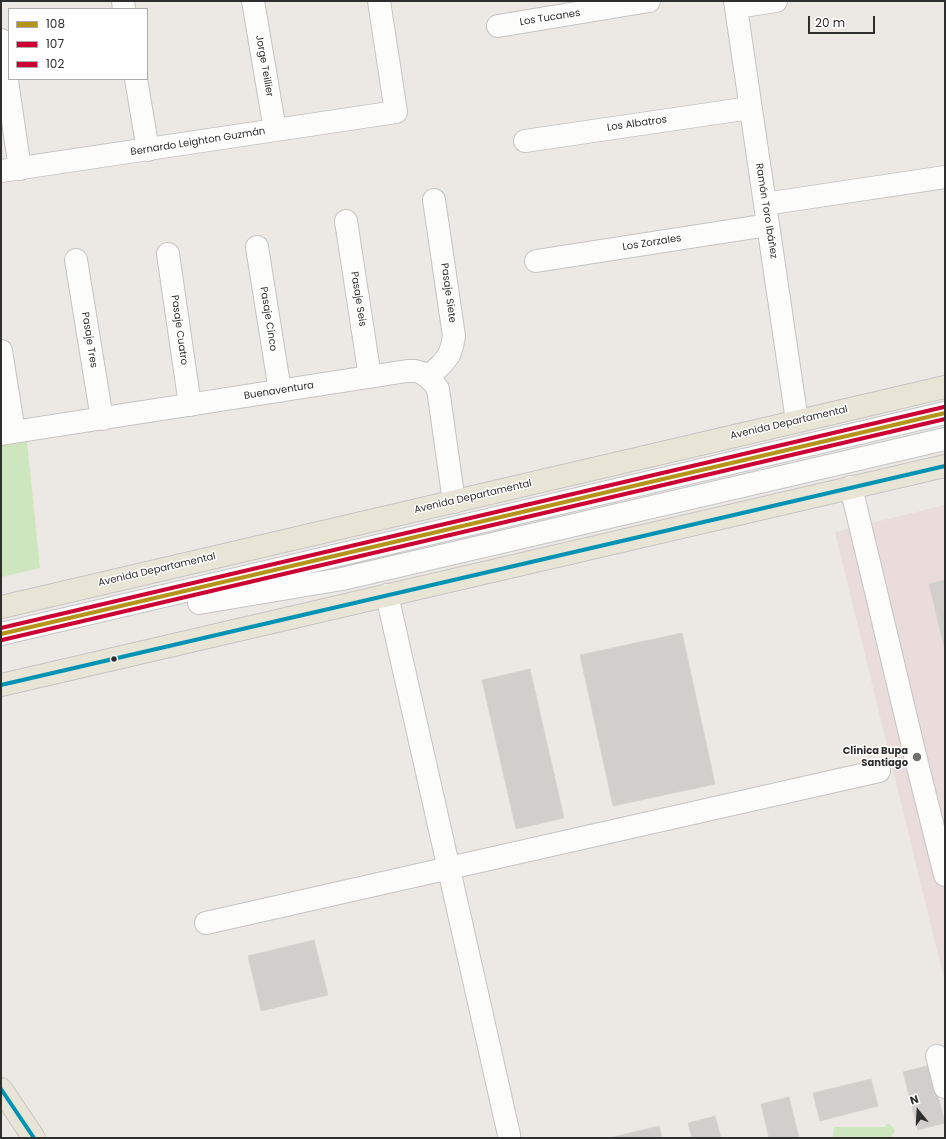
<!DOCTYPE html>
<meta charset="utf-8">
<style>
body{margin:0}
#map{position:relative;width:946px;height:1139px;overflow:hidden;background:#ece8e4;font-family:Poppins,sans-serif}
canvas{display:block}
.frame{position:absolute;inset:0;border:2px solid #2e2e2e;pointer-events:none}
.legend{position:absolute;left:8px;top:8px;width:140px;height:72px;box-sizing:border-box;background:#fff;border:1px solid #ababab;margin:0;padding:5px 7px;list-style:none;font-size:12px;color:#2e2e2e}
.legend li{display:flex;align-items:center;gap:8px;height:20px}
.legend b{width:20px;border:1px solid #ababab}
.north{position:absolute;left:898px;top:1091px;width:40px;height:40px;-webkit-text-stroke:3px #fff;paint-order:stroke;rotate:342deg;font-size:11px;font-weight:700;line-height:16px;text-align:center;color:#2e2e2e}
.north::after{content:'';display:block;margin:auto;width:14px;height:18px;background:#2e2e2e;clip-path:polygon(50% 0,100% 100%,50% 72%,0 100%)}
.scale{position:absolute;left:808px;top:16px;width:67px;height:18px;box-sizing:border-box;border:2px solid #2e2e2e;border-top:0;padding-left:5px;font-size:12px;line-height:14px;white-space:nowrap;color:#2e2e2e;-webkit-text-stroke:3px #fff;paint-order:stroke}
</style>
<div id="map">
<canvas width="946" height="1139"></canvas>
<div class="frame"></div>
<ul class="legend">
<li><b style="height:5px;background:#b49519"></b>108</li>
<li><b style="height:5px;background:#c03"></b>107</li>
<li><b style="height:5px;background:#c03"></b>102</li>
</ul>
<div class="north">N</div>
<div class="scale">20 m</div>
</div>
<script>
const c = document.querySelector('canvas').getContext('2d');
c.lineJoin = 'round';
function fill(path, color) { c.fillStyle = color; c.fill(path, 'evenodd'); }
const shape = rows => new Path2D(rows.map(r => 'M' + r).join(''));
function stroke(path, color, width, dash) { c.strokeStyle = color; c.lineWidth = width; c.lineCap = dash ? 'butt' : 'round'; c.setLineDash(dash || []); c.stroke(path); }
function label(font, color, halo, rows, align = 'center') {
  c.font = font + ' Poppins,sans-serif'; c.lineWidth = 3; c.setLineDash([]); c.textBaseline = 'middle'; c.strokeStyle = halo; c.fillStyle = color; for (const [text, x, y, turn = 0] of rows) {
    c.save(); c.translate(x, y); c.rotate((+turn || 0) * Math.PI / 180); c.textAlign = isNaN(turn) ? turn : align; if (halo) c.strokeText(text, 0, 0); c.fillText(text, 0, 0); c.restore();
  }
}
fill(shape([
 [945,505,945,983,835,532]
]), '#e9dcdb');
fill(shape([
 [27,441,40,568,1,577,1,445],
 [889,1123,895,1130,891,1138,833,1138,834,1127,884,1127]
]), '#cee6be');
const building = shape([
 [945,580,945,650,929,584,945,580],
 [682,633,715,784,613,806,580,655,682,633],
 [530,669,564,818,516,829,482,680,530,669],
 [314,940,328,995,261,1011,248,956,314,940],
 [930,1065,945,1123,918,1130,903,1072,930,1065],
 [871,1079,878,1106,820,1121,813,1093,871,1079],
 [789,1097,799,1138,769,1138,761,1104,789,1097],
 [715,1116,721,1138,692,1138,688,1123,715,1116],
 [659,1126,662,1138,609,1138,659,1126]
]);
fill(building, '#d1cecb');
stroke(building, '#d7d4d0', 1);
const minor = shape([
 [123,1,124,9],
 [253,1,275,130],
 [735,1,797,421],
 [736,7,776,1],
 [498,26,649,1],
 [1,40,20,169],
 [136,79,148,150],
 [525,141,750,108],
 [1,171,396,112,379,1],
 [765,204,945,177],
 [346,221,370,377],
 [257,247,280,391],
 [168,254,190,405],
 [76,260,102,419],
 [536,261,768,225],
 [1,351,14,432],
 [428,377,442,364,449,355,452,346,454,336,434,200],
 [1,434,407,371,415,371,422,373,428,377,434,383,438,389,454,502],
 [851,487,915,755,945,875],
 [387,595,509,1135],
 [199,603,342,579,945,439],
 [1,634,945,413],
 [206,923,879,771],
 [937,1056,945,1087]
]);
const major = shape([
 [1,607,945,387],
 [1,685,945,466],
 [1,1089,34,1138]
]);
stroke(minor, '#c5c4c5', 24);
stroke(major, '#c6c5c4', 24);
stroke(minor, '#fcfcfb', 22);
stroke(major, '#e8e4d6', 22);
stroke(shape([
 [1,634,945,413]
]), '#b49519', 4);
stroke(shape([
 [2,640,945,419]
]), '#c03', 4);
stroke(shape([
 [1,628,944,407]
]), '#c03', 4);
stroke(shape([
 [1,685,945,466],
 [1,1089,34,1138]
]), '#0093b3', 4);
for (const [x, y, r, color] of [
 [114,659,3.5,"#2e2e2e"],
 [917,757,5,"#706f6e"]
]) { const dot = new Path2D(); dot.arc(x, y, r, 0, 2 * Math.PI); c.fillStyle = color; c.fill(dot); stroke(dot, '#fff', 1.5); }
label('10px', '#2e2e2e', '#fff', [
 ["Los Tucanes",550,18,-9],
 ["Jorge Teillier",264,66,80],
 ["Los Albatros",637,124,-8],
 ["Bernardo Leighton Guzmán",198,142,-9],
 ["Ramón Toro Ibáñez",766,211,81],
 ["Los Zorzales",652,243,-9],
 ["Pasaje Siete",448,293,82],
 ["Pasaje Seis",358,299,81],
 ["Pasaje Cinco",268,319,81],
 ["Pasaje Cuatro",179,330,82],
 ["Pasaje Tres",89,340,81],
 ["Buenaventura",279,391,-9],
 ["Avenida Departamental",789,423,-13],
 ["Avenida Departamental",473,497,-13],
 ["Avenida Departamental",157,570,-13]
]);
label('bold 10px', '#2e2e2e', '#fff', [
 ["Clínica Bupa",908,751],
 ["Santiago",908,763]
], 'right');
</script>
